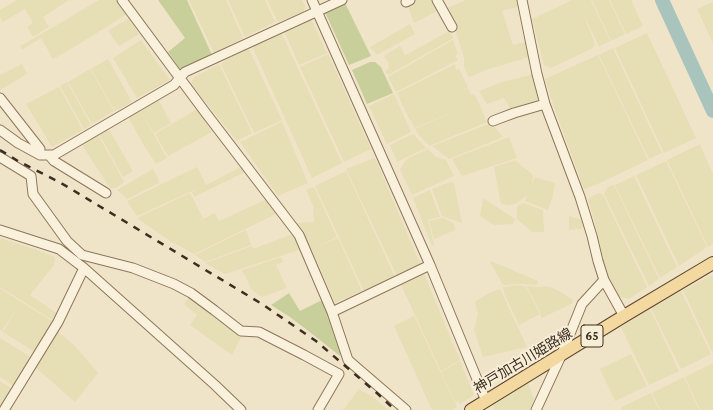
<!DOCTYPE html>
<meta charset="utf-8">
<style>
body{margin:0}
canvas{display:block;background:#f0e4c8}
</style>
<canvas width="713" height="410"></canvas>
<script>
const c = document.querySelector('canvas').getContext('2d');
c.lineJoin = 'round';
function fill(path, color) { c.fillStyle = color; c.fill(path, 'evenodd'); }
const shape = rows => new Path2D(rows.map(r => 'M' + r).join(''));
function stroke(path, color, width, dash) { c.strokeStyle = color; c.lineWidth = width; c.lineCap = dash ? 'butt' : 'round'; c.setLineDash(dash || []); c.stroke(path); }
function label(font, color, halo, rows, align = 'center') {
  c.font = font + ' "Crimson Pro","Noto Sans JP",serif'; c.lineWidth = 4; c.setLineDash([]); c.textBaseline = 'middle'; c.strokeStyle = halo; c.fillStyle = color; for (const [text, x, y, turn = 0] of rows) {
    c.save(); c.translate(x, y); c.rotate((+turn || 0) * Math.PI / 180); c.textAlign = isNaN(turn) ? turn : align; if (halo) c.strokeText(text, 0, 0); c.fillText(text, 0, 0); c.restore();
  }
}
fill(shape([
 [17,0,69,0,43,17,49,27,33,37,27,27,33,23,25,9,3,22,0,17,0,10],
 [99,0,116,0,127,14,71,49,53,59,41,38,22,50,20,46,50,29],
 [189,0,226,0,243,38,214,53],
 [228,0,265,0,275,22,245,37],
 [267,0,302,0,305,6,304,11,278,22],
 [416,0,433,0,439,10,414,23,407,4],
 [466,0,517,0,518,7,502,11,513,45,526,42,529,57,486,70,470,77,468,76,464,66,464,58,453,22,445,9],
 [572,0,591,0,610,41,599,47,582,10,595,44,593,48,551,68,544,65,532,19],
 [592,0,609,0,625,34,611,41],
 [610,0,631,0,643,26,626,34],
 [713,2,713,43,697,9],
 [129,18,139,34,119,46,108,31],
 [311,19,327,53,299,65,284,31],
 [410,24,415,34,377,55,370,47],
 [449,31,454,38,388,75,385,71,389,68,388,65,389,64,384,56,400,46,405,55,397,60],
 [281,32,342,163,312,178,252,46],
 [647,33,696,138,664,153,615,48],
 [141,40,170,80,137,98,113,58],
 [453,40,458,54,455,55,458,60,396,92,388,77],
 [613,48,662,153,649,159,599,55],
 [249,49,282,120,254,133,221,64,228,59],
 [328,54,371,149,344,162,300,67],
 [598,55,648,160,600,183,584,189,554,107,545,79],
 [108,59,132,102,115,111,91,69],
 [22,64,27,74,0,90,0,75],
 [219,64,252,133,237,141,191,84,193,78],
 [455,64,456,70,459,69,468,87,459,91,468,88,471,95,474,94,478,101,487,122,429,146,419,135,415,129,475,102,415,128,407,115,397,93],
 [90,69,114,111,92,124,68,82],
 [534,74,540,102,510,112,509,106,504,98,487,104,479,91,502,82],
 [67,82,91,125,84,129,60,86],
 [59,87,83,130,52,147,26,104],
 [394,94,411,132,387,144,369,106],
 [158,99,171,123,154,133,142,113,142,110,145,106],
 [139,108,167,158,156,164,143,144,127,115],
 [197,109,212,132,168,156,155,134],
 [282,122,308,183,278,196,240,142],
 [491,123,503,137,449,159,432,146],
 [108,128,133,171,123,177,99,134],
 [97,133,124,182,116,188,110,188,80,142],
 [413,134,426,148,397,162,390,145],
 [509,137,517,158,462,176,452,159],
 [700,144,713,174,713,244,708,247,667,160],
 [428,149,436,157,446,160,454,176,412,195,400,169,407,159],
 [375,158,421,266,397,276,346,169],
 [516,160,518,163,531,173,533,176,532,184,535,177,555,183,553,196,548,210,525,201,527,196,515,204,508,205,501,204,494,167],
 [666,161,707,247,679,266,636,175],
 [197,167,206,185,241,167,245,172,194,197,192,192,201,187,137,216,127,201],
 [153,169,158,178,159,183,127,199,121,193,117,190],
 [346,171,395,277,364,291,315,186],
 [634,176,677,267,660,278,615,185],
 [450,182,454,183,462,223,442,216,432,189],
 [612,185,614,185,659,279,649,286,604,194,607,188],
 [314,187,337,237,317,247,338,238,362,291,335,303,312,250,296,223,314,222,313,209,314,208,306,190],
 [430,190,440,217,428,220,434,245,432,246,413,198],
 [190,193,203,218,195,223,215,213,219,221,265,200,276,214,194,254,174,243,199,230,173,243,137,218],
 [600,193,603,195,647,287,629,299,617,296,605,271,595,223,588,199,594,195],
 [483,198,515,219,513,224,494,225,480,216],
 [524,203,543,210,544,232,532,232,517,219,517,206],
 [569,216,585,221,586,228,569,230],
 [443,218,454,223,455,230,434,239,429,221],
 [246,230,251,245,205,262,195,255],
 [293,234,299,250,225,274,205,263,252,246,253,249],
 [0,238,37,250,55,257,54,265,30,295,58,314,54,321,0,287],
 [281,257,283,262,276,265,287,288,262,297,251,289,245,275,268,267,244,275,242,270],
 [491,261,538,281,537,285,520,284,503,285,490,262],
 [424,274,460,360,441,371,401,285],
 [712,275,713,278,713,354,683,290],
 [521,285,526,287,540,314,519,325,504,293,503,287],
 [527,286,541,287,546,286,551,287,564,294,572,299,573,303,542,318,540,315,541,314,527,287],
 [0,288,21,302,2,331,0,330],
 [500,289,527,347,483,357,474,329,478,314,475,302,487,294],
 [681,291,711,354,681,369,651,308],
 [189,297,242,335,232,355,190,325,197,315,184,304],
 [21,302,54,322,35,352,3,332],
 [650,309,679,371,649,385,621,327],
 [414,316,457,407,453,410,432,410,394,326],
 [57,331,74,345,98,373,75,402,35,367],
 [0,338,32,358,14,386,0,377],
 [631,354,647,386,615,401,600,369],
 [460,361,474,395,460,404,458,401,456,403,441,372],
 [713,363,713,410,700,410,685,377],
 [684,377,699,410,660,410,652,393],
 [0,381,11,388,0,407],
 [528,383,534,399,530,410,494,410,493,405],
 [359,389,373,397,388,410,343,410],
 [651,393,659,410,621,410,620,408]
]), '#e6deb5');
fill(shape([
 [158,0,187,0,212,55,180,69,168,52,185,38],
 [345,3,371,56,349,65,325,12],
 [370,62,375,62,381,67,393,93,367,104,352,70],
 [289,293,300,311,322,300,325,306,338,338,340,351,340,356,311,333,290,317,271,305]
]), '#c9cf9b');
stroke(shape([
 [662,0,713,111]
]), '#a9c4bc', 14);
const minor = shape([
 [122,0,205,112,299,235,332,312,348,360,356,367,406,410],
 [312,0,430,265,486,401],
 [437,0,452,27],
 [522,0,537,74,545,104,580,197,592,236,598,261,604,280,582,304,561,356,536,410],
 [406,2,410,0],
 [0,98,40,149,39,154],
 [493,121,498,119,514,113,545,104],
 [0,130,18,143,40,155,54,155,174,85,185,72,342,0],
 [49,155,54,161,106,193],
 [0,157,31,176,33,194,67,241,82,255,133,268,174,284,191,293,214,310,241,331,259,332,304,355,339,374,318,410],
 [0,230,59,249,76,262,84,268,215,385,241,410],
 [604,280,624,316],
 [332,312,430,265],
 [4,410,58,322,84,268]
]);
const major = shape([
 [471,410,624,316,713,263]
]);
stroke(minor, '#8d765c', 11);
stroke(major, '#5b4430', 14);
stroke(minor, '#faf1dc', 9);
stroke(major, '#f3d9a0', 12);
stroke(shape([
 [0,150,18,161,61,183,262,304,316,341,378,394,395,410]
]), '#3d2e20', 2.5, [7, 7]);
for (const [x, y, w] of [
 [592,336,22]
]) { const box = new Path2D(); box.roundRect(x - w / 2, y - 11, w, 22, 3); c.fillStyle = '#f7eed8'; c.fill(box); stroke(box, '#3d2e20', 1); }
label('bold 13px', '#3d2e20', null, [
 ["65",592,336]
]);
label('14px', '#3d2e20', '#f7eed8', [
 ["神戸加古川姫路線",523,361,-31]
]);
</script>
